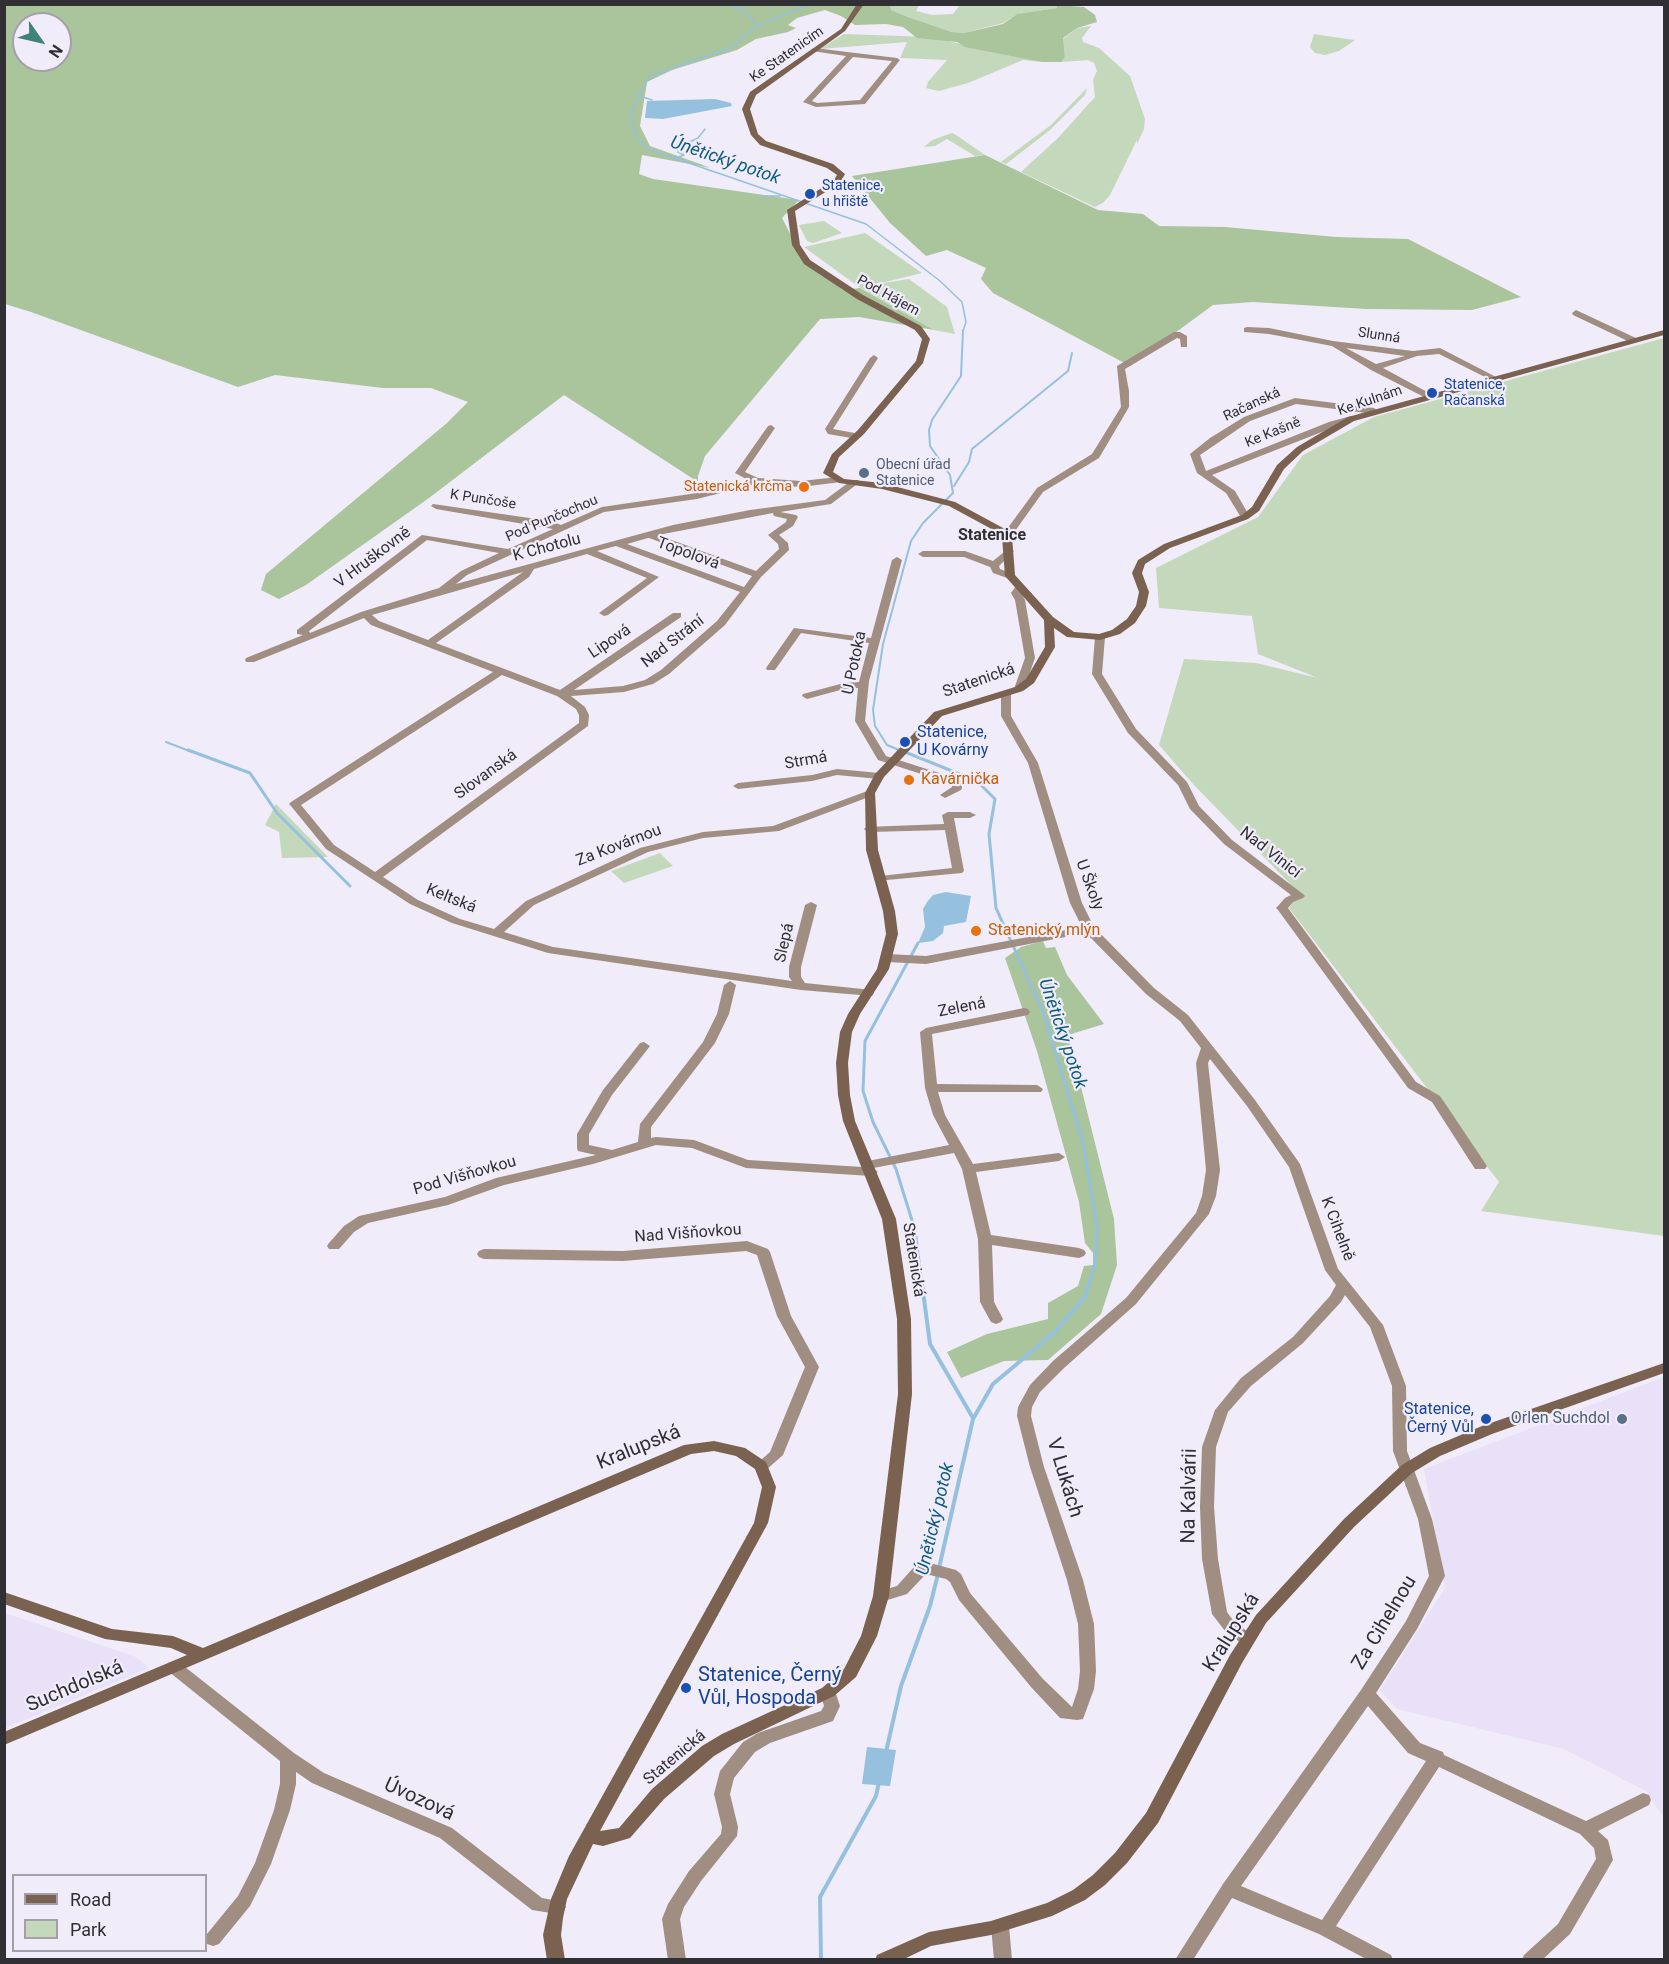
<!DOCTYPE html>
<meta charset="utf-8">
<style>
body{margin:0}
#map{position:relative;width:1669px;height:1964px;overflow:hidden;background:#f0ecfa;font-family:Roboto,sans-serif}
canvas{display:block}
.frame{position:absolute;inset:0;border:6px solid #302f34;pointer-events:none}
.legend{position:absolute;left:12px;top:1874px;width:195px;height:78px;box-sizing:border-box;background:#f0ecfa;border:2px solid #a3a0ab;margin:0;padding:8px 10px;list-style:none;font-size:18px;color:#302f34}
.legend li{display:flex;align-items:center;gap:12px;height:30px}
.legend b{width:30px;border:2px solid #a3a0ab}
.north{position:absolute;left:12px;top:12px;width:60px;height:60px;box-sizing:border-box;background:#f0ecfa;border:2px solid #a3a0ab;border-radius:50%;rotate:124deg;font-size:16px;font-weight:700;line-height:24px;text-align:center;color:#302f34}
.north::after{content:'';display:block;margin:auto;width:21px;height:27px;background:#3e8379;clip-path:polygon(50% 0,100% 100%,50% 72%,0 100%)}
</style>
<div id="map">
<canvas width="1669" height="1964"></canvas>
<div class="frame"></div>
<ul class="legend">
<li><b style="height:8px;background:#7a6150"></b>Road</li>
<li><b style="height:16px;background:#c4d8bb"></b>Park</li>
</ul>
<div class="north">N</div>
</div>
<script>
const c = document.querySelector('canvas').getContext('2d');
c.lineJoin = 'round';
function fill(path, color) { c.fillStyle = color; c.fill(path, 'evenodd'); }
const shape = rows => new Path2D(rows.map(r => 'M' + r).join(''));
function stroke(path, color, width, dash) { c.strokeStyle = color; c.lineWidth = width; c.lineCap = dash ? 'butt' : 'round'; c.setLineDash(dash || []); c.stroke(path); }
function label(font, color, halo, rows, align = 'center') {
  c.font = font + ' Roboto,sans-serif'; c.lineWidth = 4.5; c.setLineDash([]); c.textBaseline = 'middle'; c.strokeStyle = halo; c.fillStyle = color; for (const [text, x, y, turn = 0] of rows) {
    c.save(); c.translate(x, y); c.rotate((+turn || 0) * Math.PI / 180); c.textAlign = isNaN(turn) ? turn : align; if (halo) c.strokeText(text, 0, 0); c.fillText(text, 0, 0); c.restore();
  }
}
fill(shape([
 [1664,1377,1664,1818,1646,1791,1564,1749,1397,1709,1380,1690,1445,1588,1424,1469],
 [5,1613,136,1657,149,1668,5,1728]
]), '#e8e1f7');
fill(shape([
 [1057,4,1057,8,1017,14,1003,23,964,33,952,32,908,17,891,10,890,5,919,5,916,11,932,15,953,14,960,5],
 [1091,26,1082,38,1083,42,1099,48,1130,76,1145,119,1144,129,1137,144,1137,140,1110,195,1104,202,1095,207,1021,172,1058,138,1095,97,1093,80,1097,71,1094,63,1088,60,1061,62,1065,57,1063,39,1077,28],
 [844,34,930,37,1042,62,1023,60,968,83,939,91,926,88,928,82,947,60,900,58,907,42,820,49],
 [1314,34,1347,39,1355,40,1339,51,1325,55,1315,53,1310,47],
 [1087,88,1085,95,1050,130,1006,164,1001,162,1051,125],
 [952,133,956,135,985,155,975,156,947,139,935,146,924,147,932,140],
 [824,221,842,233,813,243,807,241,799,225],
 [865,233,922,273,877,284,909,279,947,307,955,334,934,330,859,287,804,247],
 [1664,338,1664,1236,1481,1211,1499,1182,1289,908,1298,892,1193,784,1159,745,1184,659,1256,663,1318,678,1258,654,1252,616,1159,608,1156,568,1258,517,1303,455,1374,417],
 [276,804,328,857,282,858,279,832,265,825],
 [660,853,673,866,624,883,611,871]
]), '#c4d8bb');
fill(shape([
 [890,4,891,10,908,17,952,32,964,33,1003,24,1017,14,1057,8,1057,5,1084,7,1095,15,1097,22,1077,28,1063,38,1065,57,1061,62,1042,62,965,47,957,42,917,38,903,27,886,24,855,25,841,16,825,10,797,18,788,25,796,28,788,32,756,39,737,50,672,70,647,82,640,126,650,146,711,168,642,155,639,174,653,179,799,200,782,218,803,258,843,290,860,288,934,330,859,317,820,319,705,456,698,476,698,482,564,395,429,498,306,585,279,599,261,590,266,574,447,423,468,402,431,388,383,388,275,375,238,387,31,312,5,304,4,5],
 [24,24,60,24,60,60,24,60],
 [985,155,1098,210,1143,214,1159,226,1225,227,1336,237,1408,239,1521,297,1472,310,1367,309,1253,302,1213,305,1130,366,993,293,981,279,986,268,947,250,926,256,890,223,852,176],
 [1043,941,1046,948,1055,947,1067,975,1104,1024,1068,1035,1114,1219,1117,1265,1101,1314,1048,1360,1004,1361,961,1378,947,1352,987,1334,1048,1319,1048,1303,1078,1286,1084,1266,1093,1265,1093,1253,1085,1243,1079,1202,1037,1051,1005,958,1021,947]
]), '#aac49c');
fill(shape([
 [715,99,731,103,732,106,663,119,645,118,647,101],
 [946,892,971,896,966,922,944,926,943,933,933,941,918,943,925,927,923,909,927,902,933,895],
 [867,1747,896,1750,890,1786,862,1784]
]), '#95c1de');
stroke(shape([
 [728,4,744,10,757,26],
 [810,4,757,26,730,48,650,76,632,109,632,123,637,138,648,149,866,224,940,281,962,302,966,322,963,331],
 [637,95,652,100],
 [674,159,684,155,678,152,679,147,698,138,705,129],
 [761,196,780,196]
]), '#95c1de', 1.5);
stroke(shape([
 [954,486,969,462,972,449,1068,371,1072,353],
 [166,742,192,752],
 [904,752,887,745,875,726,873,710,883,644,911,541,923,523,953,493,950,475,930,446,929,430,932,420,961,376,963,330]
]), '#95c1de', 2);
stroke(shape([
 [188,750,250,773,277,813,350,886],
 [900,750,977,781,995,799,989,834,996,908,1043,1012,1082,1139,1097,1225,1095,1264,1088,1286],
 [918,943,865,1041,863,1091,873,1122,896,1169,915,1230,922,1286]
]), '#95c1de', 3);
stroke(shape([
 [922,1284,930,1344,973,1418],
 [939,1568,973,1419,993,1384,1055,1332,1085,1297,1089,1284],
 [886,1752,901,1686,930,1606,938,1574],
 [821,1960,820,1897,876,1796,879,1782]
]), '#95c1de', 4);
fill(shape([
 [814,48,897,58,900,60,865,104,816,107,803,102,846,56,812,51,811,50,814,48],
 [853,57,892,61,860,100,817,103,812,101,853,57],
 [1576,310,1638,339,1639,341,1632,343,1573,315,1572,313,1576,310],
 [1247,327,1269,328,1333,341,1413,351,1440,348,1498,378,1491,380,1439,354,1417,356,1383,368,1431,394,1432,396,1428,399,1371,370,1332,346,1269,334,1244,332,1244,328,1247,327],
 [1346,348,1405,356,1376,364,1346,348],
 [1174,332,1180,332,1187,336,1187,347,1181,347,1180,339,1177,338,1125,369,1129,391,1129,407,1099,458,1043,492,1010,538,1004,538,1002,536,1037,488,1092,454,1121,407,1117,366,1174,332],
 [874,355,878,358,833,429,860,434,862,436,857,439,828,434,825,429,870,358,874,355],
 [1295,398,1374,408,1378,411,1374,414,1296,404,1250,421,1200,455,1206,471,1329,422,1351,416,1355,419,1212,475,1235,491,1250,517,1245,520,1242,519,1226,493,1197,473,1190,454,1210,438,1244,417,1295,398],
 [771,425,775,428,745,472,758,478,801,481,838,477,841,478,841,482,801,487,756,484,697,499,604,512,467,575,456,584,673,525,750,510,825,500,852,480,858,480,860,482,831,504,780,512,796,515,798,517,793,526,779,535,788,543,789,550,761,577,725,625,669,674,653,684,624,692,571,696,585,707,589,715,588,726,383,877,418,900,460,919,494,929,526,901,640,848,703,832,773,826,870,790,874,791,875,793,874,795,779,831,703,838,648,852,534,905,504,932,553,947,792,981,789,977,789,967,805,905,811,902,817,905,801,967,801,977,805,983,872,990,874,993,872,996,801,990,548,953,452,923,410,904,326,849,291,806,289,804,291,802,493,672,371,625,364,618,254,662,246,662,245,660,246,658,303,635,297,634,297,630,422,535,508,549,553,529,436,509,431,506,433,504,550,521,561,525,602,507,697,493,748,480,735,473,768,426,771,425],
 [773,513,774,516,787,519,786,522,768,535,778,544,779,549,756,571,658,535,773,513],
 [648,538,649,538,752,576,744,587,627,544,648,538],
 [427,540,499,553,461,571,439,588,361,612,310,633,309,631,427,540],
 [616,546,740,592,717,621,661,670,645,680,623,686,574,690,681,617,681,613,673,613,560,690,436,643,529,577,534,569,587,554,647,578,599,613,604,616,608,615,659,577,597,551,616,546],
 [523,572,428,640,379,621,372,615,523,572],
 [502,675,557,696,576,709,579,715,579,723,375,872,334,845,301,805,502,675],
 [1009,548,1014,551,999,566,1000,569,1013,574,1015,576,1010,579,993,573,990,567,964,557,923,557,918,554,923,551,965,551,993,561,1009,548],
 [897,557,902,560,869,681,865,721,886,756,961,780,962,788,961,790,945,798,940,795,952,787,952,784,878,760,855,721,858,688,844,689,807,699,802,696,803,694,844,683,859,682,869,643,801,633,775,670,767,670,766,668,794,628,871,638,892,560,897,557],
 [1019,585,1024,588,1021,593,1025,600,1035,658,1024,689,1019,692,1014,689,1025,658,1015,600,1011,593,1016,586,1019,585],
 [1100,634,1105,637,1102,674,1136,729,1187,782,1199,806,1232,840,1303,894,1305,896,1303,898,1293,902,1288,908,1416,1082,1440,1096,1487,1166,1485,1169,1475,1169,1432,1102,1408,1088,1278,910,1276,908,1278,906,1285,898,1291,895,1224,844,1190,809,1178,785,1128,733,1092,674,1095,637,1100,634],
 [1006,690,1011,693,1011,716,1038,763,1082,903,1094,927,1154,988,1188,1015,1255,1100,1300,1164,1338,1269,1383,1325,1406,1386,1407,1451,1432,1519,1445,1576,1417,1629,1376,1693,1420,1743,1443,1752,1444,1755,1586,1821,1643,1793,1649,1795,1651,1800,1649,1805,1598,1831,1608,1840,1613,1860,1570,1934,1542,1960,1522,1960,1524,1955,1558,1924,1596,1859,1594,1848,1580,1834,1439,1767,1336,1926,1391,1955,1393,1960,1368,1960,1319,1934,1232,1898,1193,1960,1175,1960,1223,1884,1361,1690,1406,1621,1429,1576,1418,1519,1393,1451,1392,1386,1370,1327,1345,1295,1341,1302,1303,1343,1251,1386,1228,1412,1216,1447,1214,1507,1218,1559,1227,1612,1235,1623,1253,1635,1255,1639,1253,1643,1247,1645,1241,1643,1225,1631,1212,1614,1202,1559,1200,1507,1202,1447,1215,1410,1241,1378,1293,1337,1330,1296,1336,1285,1325,1270,1289,1167,1247,1106,1210,1059,1208,1063,1220,1170,1216,1196,1209,1214,1136,1304,1063,1369,1040,1392,1032,1407,1031,1416,1044,1467,1083,1580,1094,1624,1096,1671,1094,1689,1083,1719,1077,1720,1060,1718,1031,1687,959,1600,950,1582,946,1579,930,1575,924,1576,907,1594,881,1602,876,1600,873,1596,876,1592,897,1586,914,1567,919,1565,930,1563,956,1570,961,1574,970,1593,1043,1679,1072,1707,1078,1689,1080,1671,1078,1624,1067,1580,1030,1467,1017,1416,1018,1407,1030,1385,1053,1361,1126,1298,1196,1213,1202,1196,1206,1170,1196,1063,1201,1048,1180,1021,1146,994,1086,933,926,964,887,962,881,958,887,954,926,956,1082,927,1070,903,1028,763,1001,716,1001,693,1006,690],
 [1368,1706,1408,1753,1426,1761,1322,1920,1241,1886,1368,1706],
 [837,769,879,773,884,776,879,779,837,775,812,781,738,789,733,786,738,783,812,775,837,769],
 [948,812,970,812,976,815,970,818,954,818,964,871,962,873,876,881,874,879,876,877,880,876,952,868,945,830,870,832,866,831,864,829,866,827,944,824,942,815,948,812],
 [730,981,736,985,729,1014,715,1043,651,1127,651,1138,656,1137,694,1140,748,1160,863,1167,862,1165,863,1162,868,1161,949,1145,933,1115,925,1088,920,1032,926,1028,1024,1008,1028,1009,1030,1012,1028,1015,932,1034,937,1084,1037,1085,1043,1089,1041,1092,938,1092,945,1115,973,1164,1059,1153,1065,1157,1059,1161,976,1172,991,1235,1079,1248,1084,1250,1086,1253,1084,1256,1079,1258,992,1245,994,1302,1003,1319,1001,1322,996,1324,991,1322,980,1302,978,1239,962,1169,954,1153,873,1168,878,1172,871,1176,746,1168,692,1148,656,1145,593,1164,504,1185,448,1205,368,1223,354,1232,339,1249,329,1249,327,1246,329,1243,344,1226,359,1216,445,1197,496,1178,596,1155,578,1151,577,1148,577,1134,603,1090,640,1043,644,1042,650,1046,612,1095,589,1134,589,1145,612,1150,638,1142,640,1124,703,1042,717,1014,724,985,730,981],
 [747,1241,768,1249,770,1252,791,1316,819,1367,783,1455,766,1470,761,1471,756,1470,754,1466,770,1452,805,1367,777,1316,757,1255,746,1251,623,1261,484,1259,479,1257,477,1254,479,1251,484,1249,623,1251,747,1241],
 [174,1661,180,1663,294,1753,324,1773,452,1828,542,1898,563,1902,566,1907,563,1912,557,1914,532,1910,440,1838,312,1783,296,1772,296,1784,290,1810,271,1864,250,1906,219,1944,213,1946,207,1944,207,1934,238,1896,255,1863,274,1810,280,1784,280,1761,168,1671,166,1667,168,1663,174,1661],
 [828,1686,834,1688,840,1706,833,1721,770,1743,755,1752,734,1778,730,1794,738,1827,737,1836,701,1881,684,1907,680,1919,686,1960,668,1960,662,1919,668,1904,689,1871,721,1834,722,1827,714,1794,720,1771,743,1742,758,1733,821,1711,824,1706,820,1692,822,1688,828,1686],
 [1000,1919,1006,1921,1009,1926,1012,1960,994,1960,991,1926,994,1921,1000,1919]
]), '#a08e82');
fill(shape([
 [857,4,864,4,845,31,756,95,750,109,758,134,766,141,833,164,845,174,840,183,795,211,800,245,810,260,863,295,921,326,930,339,923,363,864,434,839,457,833,472,844,479,882,483,955,502,1005,529,1012,536,1015,575,1053,617,1074,632,1099,634,1112,630,1127,619,1136,606,1139,592,1132,573,1138,560,1164,544,1242,515,1252,507,1277,465,1297,447,1348,417,1664,330,1664,335,1354,421,1303,451,1284,469,1259,511,1248,519,1170,548,1145,564,1142,573,1149,592,1146,606,1135,623,1120,634,1100,640,1067,637,1054,628,1055,647,1034,683,1023,691,942,716,884,777,875,793,878,850,895,911,898,934,889,969,860,1014,852,1032,848,1063,850,1095,855,1121,896,1219,911,1319,912,1394,889,1596,877,1636,856,1677,834,1696,734,1744,714,1756,664,1799,630,1838,603,1846,593,1844,567,1899,563,1918,561,1935,565,1960,547,1960,543,1935,551,1899,569,1856,754,1523,762,1487,755,1469,736,1456,714,1451,691,1454,4,1745,4,1732,187,1655,171,1648,105,1639,4,1604,4,1592,112,1629,173,1636,203,1648,684,1445,714,1441,745,1448,766,1462,776,1487,768,1523,600,1831,619,1828,652,1789,702,1746,722,1734,822,1688,844,1669,861,1636,873,1596,898,1394,897,1319,882,1219,843,1121,838,1095,836,1063,840,1032,848,1014,877,969,886,934,883,911,866,850,865,793,875,774,934,712,1015,687,1026,679,1045,647,1044,620,1005,576,1002,537,999,533,949,506,882,489,839,483,823,473,832,454,858,430,916,361,922,339,915,330,857,299,804,264,792,245,787,210,834,180,837,175,827,168,760,145,751,135,742,109,750,92,841,29,857,4],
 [1664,1363,1664,1373,1492,1434,1440,1456,1412,1473,1354,1527,1266,1623,1242,1663,1158,1823,1127,1863,1105,1885,1085,1900,1052,1916,991,1935,931,1946,902,1960,875,1960,877,1955,929,1932,991,1921,1047,1903,1073,1890,1093,1875,1115,1853,1146,1813,1230,1655,1256,1615,1344,1519,1402,1465,1430,1448,1482,1426,1664,1363]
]), '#7a6150');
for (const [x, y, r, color] of [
 [810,194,6,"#1a4fb4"],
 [1432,393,6,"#1a4fb4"],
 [864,473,6,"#5c6f8a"],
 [804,487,6,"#e8710a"],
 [905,742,6,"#1a4fb4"],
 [909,780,6,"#e8710a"],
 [976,931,6,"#e8710a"],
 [1486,1419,6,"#1a4fb4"],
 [1622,1419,6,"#5c6f8a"],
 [686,1688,6,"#1a4fb4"]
]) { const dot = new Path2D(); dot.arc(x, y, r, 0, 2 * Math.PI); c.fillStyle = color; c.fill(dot); stroke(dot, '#f0ecfa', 2); }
label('14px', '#302f34', '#f0ecfa', [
 ["Ke Statenicím",787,55,-35],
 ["Pod Hájem",888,296,29],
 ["Slunná",1379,336,9],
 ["Ke Kulnám",1370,401,-19],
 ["Račanská",1252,405,-25],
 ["Ke Kašně",1273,433,-22],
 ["K Punčoše",483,500,9],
 ["Pod Punčochou",552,519,-23]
]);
label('14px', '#164399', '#f0ecfa', [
 ["Statenice,",822,186],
 ["u hřiště",822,202],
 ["Statenice,",1444,385],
 ["Račanská",1444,401]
], 'left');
label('14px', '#4e5e75', '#f0ecfa', [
 ["Obecní úřad",876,465],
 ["Statenice",876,481]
], 'left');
label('14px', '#c56008', '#f0ecfa', [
 ["Statenická krčma",792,487]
], 'right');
label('bold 16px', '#302f34', '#f0ecfa', [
 ["Statenice",992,536]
]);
label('16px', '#302f34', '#f0ecfa', [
 ["K Chotolu",547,548,-15],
 ["Topolová",688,554,20],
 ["V Hruškovně",373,558,-37],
 ["Lipová",610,642,-34],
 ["Nad Strání",673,642,-38],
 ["U Potoka",855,663,-78],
 ["Statenická",979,681,-19],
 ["Strmá",806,761,-10],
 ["Slovanská",486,775,-36],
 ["Za Kovárnou",619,846,-21],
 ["Nad Vinicí",1270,853,38],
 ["U Školy",1089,885,70],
 ["Keltská",451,899,22],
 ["Slepá",785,943,-77],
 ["Zelená",962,1008,-11],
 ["Pod Višňovkou",465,1176,-16],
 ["K Cihelně",1337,1229,69],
 ["Nad Višňovkou",688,1234,-4],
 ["Statenická",913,1260,81],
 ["Statenická",675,1758,-40]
]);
label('16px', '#164399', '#f0ecfa', [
 ["Statenice,",917,733],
 ["U Kovárny",917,751],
 ["Statenice,",1474,1410,"right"],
 ["Černý Vůl",1474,1428,"right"]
], 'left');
label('16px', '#c56008', '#f0ecfa', [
 ["Kavárnička",921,780],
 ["Statenický mlýn",988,931]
], 'left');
label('16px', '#4e5e75', '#f0ecfa', [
 ["Orlen Suchdol",1610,1419]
], 'right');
label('italic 18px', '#0f5c81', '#f0ecfa', [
 ["Únětický potok",725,161,19],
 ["Únětický potok",1062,1034,71],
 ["Únětický potok",936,1519,-77]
]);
label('20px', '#302f34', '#f0ecfa', [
 ["Kralupská",639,1448,-22],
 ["V Lukách",1064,1478,73],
 ["Na Kalvárii",1190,1496,-89],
 ["Za Cihelnou",1385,1623,-59],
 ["Kralupská",1232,1633,-58],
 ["Suchdolská",75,1687,-23],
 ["Úvozová",419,1800,25]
]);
label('20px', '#164399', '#f0ecfa', [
 ["Statenice, Černý",698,1676],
 ["Vůl, Hospoda",698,1699]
], 'left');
</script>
